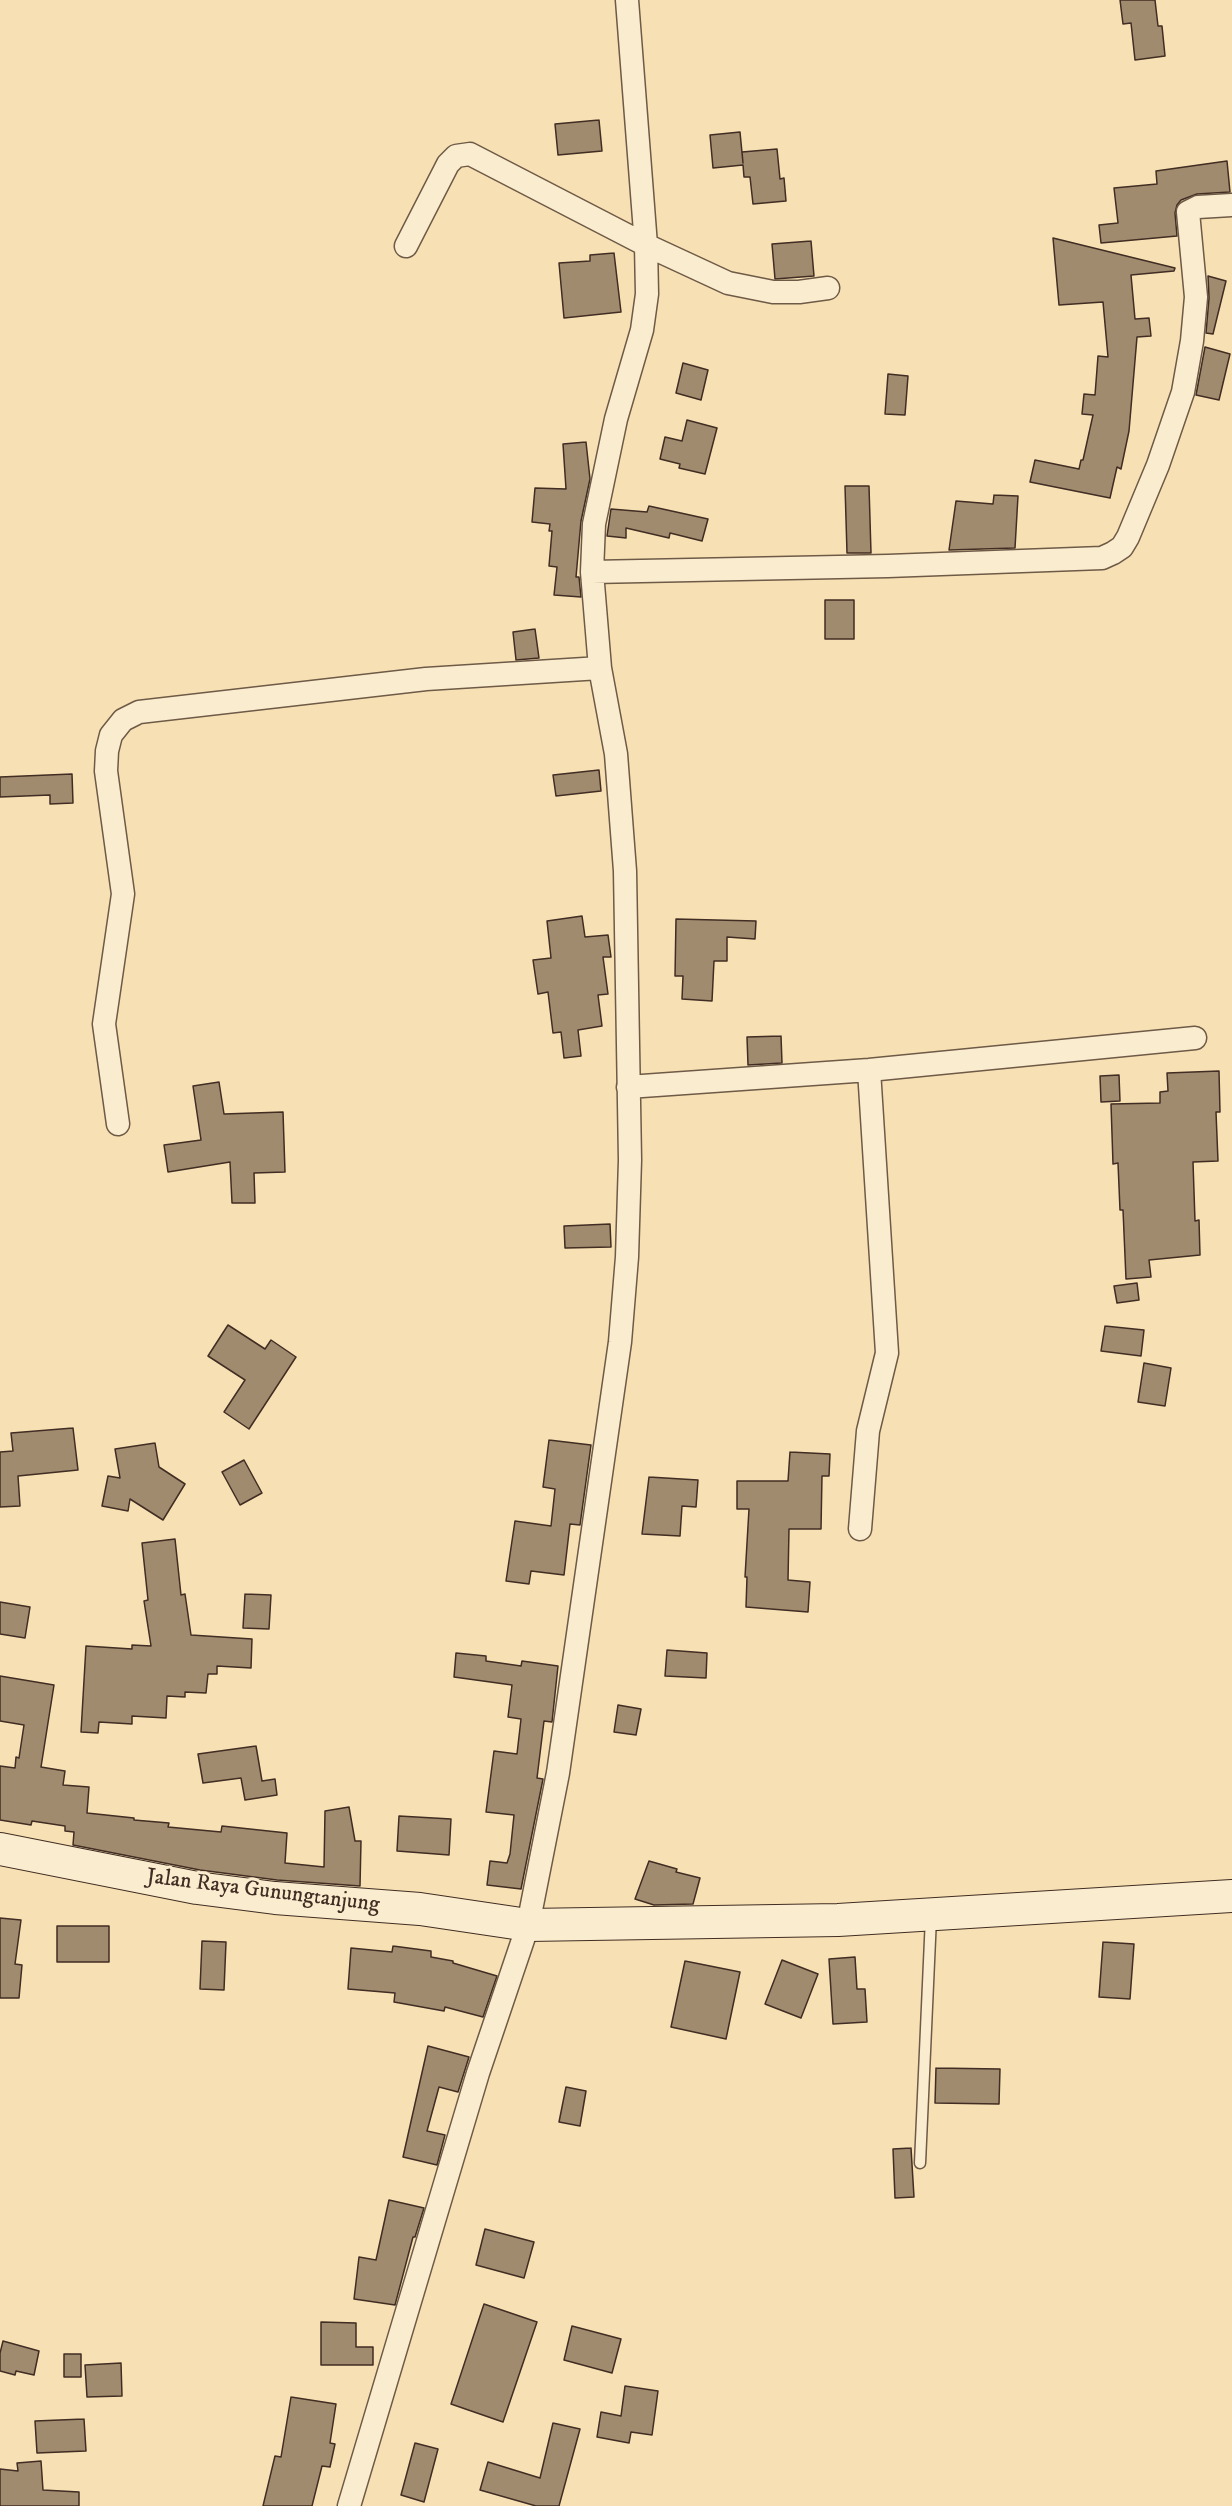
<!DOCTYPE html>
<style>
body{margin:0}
canvas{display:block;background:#f7e1b4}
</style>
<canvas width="1232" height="2506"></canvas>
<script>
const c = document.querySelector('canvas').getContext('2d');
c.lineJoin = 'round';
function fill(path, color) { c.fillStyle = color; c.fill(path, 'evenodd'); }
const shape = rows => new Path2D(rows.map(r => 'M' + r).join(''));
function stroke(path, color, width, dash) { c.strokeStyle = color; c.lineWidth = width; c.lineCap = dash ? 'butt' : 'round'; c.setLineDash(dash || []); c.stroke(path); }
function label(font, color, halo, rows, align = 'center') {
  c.font = font + ' "IM FELL DW Pica",serif'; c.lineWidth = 6; c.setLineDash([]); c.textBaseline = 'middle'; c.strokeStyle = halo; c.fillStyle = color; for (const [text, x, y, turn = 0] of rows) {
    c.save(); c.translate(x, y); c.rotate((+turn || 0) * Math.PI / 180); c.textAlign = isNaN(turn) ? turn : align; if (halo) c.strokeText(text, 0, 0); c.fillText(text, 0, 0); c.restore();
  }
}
const building = shape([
 [1120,0,1155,0,1158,26,1162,26,1165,56,1135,60,1131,23,1123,24,1120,0],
 [599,120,602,151,558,155,555,124,599,120],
 [740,132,743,163,742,152,777,149,780,179,784,178,786,201,753,204,750,177,744,177,743,165,713,168,710,135,740,132],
 [1227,161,1230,192,1197,194,1181,200,1177,205,1175,213,1177,236,1101,243,1099,225,1118,223,1114,188,1157,184,1156,171,1227,161],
 [1053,238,1175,268,1174,271,1131,275,1135,319,1149,318,1151,336,1137,337,1129,431,1121,469,1117,467,1110,498,1030,482,1035,460,1079,469,1081,460,1083,460,1093,415,1082,414,1084,394,1095,395,1098,356,1108,357,1103,302,1059,305,1053,238],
 [811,241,814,276,775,279,772,244,811,241],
 [614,253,621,312,564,318,559,263,590,261,590,255,614,253],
 [1208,276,1226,281,1213,334,1206,333,1209,298,1208,276],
 [1205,347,1230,354,1219,400,1196,395,1205,347],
 [683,363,708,370,701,400,676,393,683,363],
 [888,374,908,376,905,415,885,414,888,374],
 [687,420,717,428,705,474,679,468,680,464,660,459,665,437,682,441,687,420],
 [586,442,590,479,581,521,576,577,579,577,581,597,554,595,557,567,549,566,552,531,549,531,550,524,532,522,535,488,566,489,563,444,586,442],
 [845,486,869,486,871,553,847,553,845,486],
 [994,495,1018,496,1015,548,949,550,956,501,993,504,994,495],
 [649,506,708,519,702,541,670,533,669,538,626,528,626,538,607,536,611,509,647,512,649,506],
 [825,600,854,600,854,639,825,639,825,600],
 [535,629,539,658,516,660,513,632,535,629],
 [599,770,601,791,556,796,553,775,599,770],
 [72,774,73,803,50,804,50,795,0,797,0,777,72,774],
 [582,916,585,937,608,935,611,957,603,957,608,994,598,995,602,1026,578,1030,581,1056,564,1058,561,1032,553,1033,548,992,538,994,533,960,551,958,547,921,582,916],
 [676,919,756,921,755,939,727,937,727,961,714,961,712,1001,682,999,683,976,675,976,676,919],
 [781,1036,782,1063,748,1065,747,1037,781,1036],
 [1219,1071,1220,1112,1216,1112,1218,1161,1193,1162,1195,1221,1199,1220,1200,1255,1149,1260,1151,1277,1126,1279,1123,1210,1120,1210,1118,1163,1113,1164,1111,1104,1160,1103,1160,1092,1168,1091,1167,1073,1219,1071],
 [1119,1075,1120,1101,1101,1102,1100,1076,1119,1075],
 [219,1082,224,1114,283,1112,285,1172,254,1173,255,1203,232,1203,230,1162,168,1172,164,1145,201,1140,193,1086,219,1082],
 [610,1224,611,1247,565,1248,564,1226,610,1224],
 [1137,1283,1139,1300,1117,1303,1114,1286,1137,1283],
 [228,1325,265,1349,271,1340,296,1357,249,1429,224,1412,245,1380,208,1356,228,1325],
 [1105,1326,1144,1330,1141,1356,1101,1351,1105,1326],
 [1144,1363,1171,1368,1165,1406,1138,1402,1144,1363],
 [73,1428,78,1470,18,1476,20,1506,0,1507,0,1452,13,1451,11,1433,73,1428],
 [549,1440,591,1445,580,1525,570,1524,564,1575,531,1571,529,1584,506,1581,515,1521,551,1526,555,1489,543,1487,549,1440],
 [155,1443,159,1467,185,1484,163,1520,130,1499,128,1511,102,1506,108,1476,120,1478,115,1449,155,1443],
 [790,1452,830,1454,829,1476,822,1476,821,1529,789,1529,788,1580,810,1582,808,1612,746,1607,747,1577,745,1577,749,1509,737,1509,737,1481,788,1481,790,1452],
 [244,1460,262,1493,240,1505,222,1472,244,1460],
 [649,1477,698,1480,696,1507,682,1506,680,1536,642,1534,649,1477],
 [175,1539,181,1595,185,1594,191,1635,252,1639,251,1668,217,1666,217,1674,208,1674,206,1693,185,1692,185,1697,167,1696,166,1718,132,1716,132,1724,99,1722,98,1733,81,1732,86,1646,132,1649,132,1645,151,1646,144,1601,148,1600,142,1543,175,1539],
 [245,1594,271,1595,269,1629,243,1628,245,1594],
 [0,1602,30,1607,25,1638,0,1634,0,1602],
 [667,1650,707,1653,706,1678,665,1676,667,1650],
 [456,1653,486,1656,486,1661,521,1666,522,1661,558,1666,552,1722,544,1721,537,1778,543,1779,521,1889,487,1885,490,1861,507,1863,510,1854,514,1815,486,1812,494,1751,517,1754,521,1719,508,1717,512,1685,454,1677,456,1653],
 [0,1676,54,1685,41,1767,65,1771,63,1785,89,1787,87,1813,134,1818,134,1820,169,1823,168,1827,221,1832,222,1826,287,1833,285,1863,324,1867,325,1811,349,1807,355,1841,361,1841,360,1886,277,1880,200,1870,73,1845,74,1832,65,1831,65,1826,32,1821,31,1825,0,1820,0,1766,15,1768,16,1757,19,1758,24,1725,0,1721,0,1676],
 [618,1705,641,1709,636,1735,614,1732,618,1705],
 [256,1746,262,1781,275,1779,277,1795,245,1800,241,1778,203,1783,198,1754,256,1746],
 [399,1816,451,1819,449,1855,397,1851,399,1816],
 [649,1861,677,1869,676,1872,700,1878,693,1904,654,1905,635,1899,649,1861],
 [0,1918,21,1920,15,1964,22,1965,19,1998,0,1998,0,1918],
 [57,1926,109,1926,109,1962,57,1962,57,1926],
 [202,1941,226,1942,224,1990,200,1989,202,1941],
 [1103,1942,1134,1944,1130,1999,1099,1997,1103,1942],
 [393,1946,431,1951,431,1957,453,1961,453,1963,497,1976,483,2017,445,2007,444,2011,394,2002,395,1993,348,1989,351,1948,392,1952,393,1946],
 [855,1957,857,1989,865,1989,867,2022,833,2024,829,1959,855,1957],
 [782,1960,818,1974,801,2018,765,2004,782,1960],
 [685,1961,740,1972,726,2039,671,2027,685,1961],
 [428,2046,469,2057,458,2092,439,2087,427,2131,445,2135,437,2165,403,2157,428,2046],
 [936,2068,1000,2069,999,2104,935,2103,936,2068],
 [566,2087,586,2091,580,2126,559,2122,566,2087],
 [911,2148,914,2197,895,2198,893,2149,911,2148],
 [389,2200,424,2208,415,2237,413,2237,395,2305,354,2299,359,2257,376,2260,389,2200],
 [485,2229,534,2242,524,2278,476,2265,485,2229],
 [484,2304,537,2322,503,2422,451,2404,484,2304],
 [321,2322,356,2323,356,2347,373,2347,373,2365,321,2365,321,2322],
 [572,2326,621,2339,612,2373,564,2360,572,2326],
 [3,2341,39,2351,34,2375,16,2371,15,2375,0,2371,0,2353,3,2341],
 [64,2354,81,2354,81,2377,64,2377,64,2354],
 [121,2363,122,2396,87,2397,85,2365,121,2363],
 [625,2386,658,2391,652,2435,631,2432,629,2443,597,2437,601,2412,621,2416,625,2386],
 [291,2397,336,2404,330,2443,335,2444,330,2467,322,2466,312,2506,263,2506,275,2456,281,2457,291,2397],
 [84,2419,86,2451,37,2453,35,2421,84,2419],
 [553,2423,580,2429,559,2506,536,2506,480,2490,488,2462,540,2478,553,2423],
 [415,2443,438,2449,424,2502,401,2495,415,2443],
 [41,2461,43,2490,79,2492,79,2506,0,2506,0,2469,18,2471,17,2463,41,2461]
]);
fill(building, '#a08b6e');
stroke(building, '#412d23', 1.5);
const service = shape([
 [920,2163,931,1917]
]);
const minor = shape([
 [406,246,448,164,456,156,470,154,646,245,728,283,773,292,799,292,828,288],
 [592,572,888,566,1102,558,1113,553,1122,547,1128,537,1158,465,1183,392,1192,341,1196,297,1188,212,1198,207,1232,205],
 [628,1087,869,1070,1195,1038],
 [118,1124,104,1024,123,894,106,771,107,751,111,735,123,720,139,712,426,679,600,668],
 [860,1529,868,1431,887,1353,869,1070],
 [349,2506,478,2073,528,1925,558,1773,620,1342,627,1257,630,1160,625,871,616,754,600,668,592,572,594,524,616,419,642,330,647,294,646,245,627,0]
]);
const secondary = shape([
 [0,1849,197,1888,275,1898,420,1909,528,1925,838,1920,1232,1896]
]);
stroke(service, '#6e5a47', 13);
stroke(minor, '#6e5a47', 25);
stroke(secondary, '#412d23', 34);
stroke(service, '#faecce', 10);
stroke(minor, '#faecce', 22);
stroke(secondary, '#faecce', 32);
label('22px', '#412d23', '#faecce', [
 ["Jalan Raya Gunungtanjung",263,1892,7]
]);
</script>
